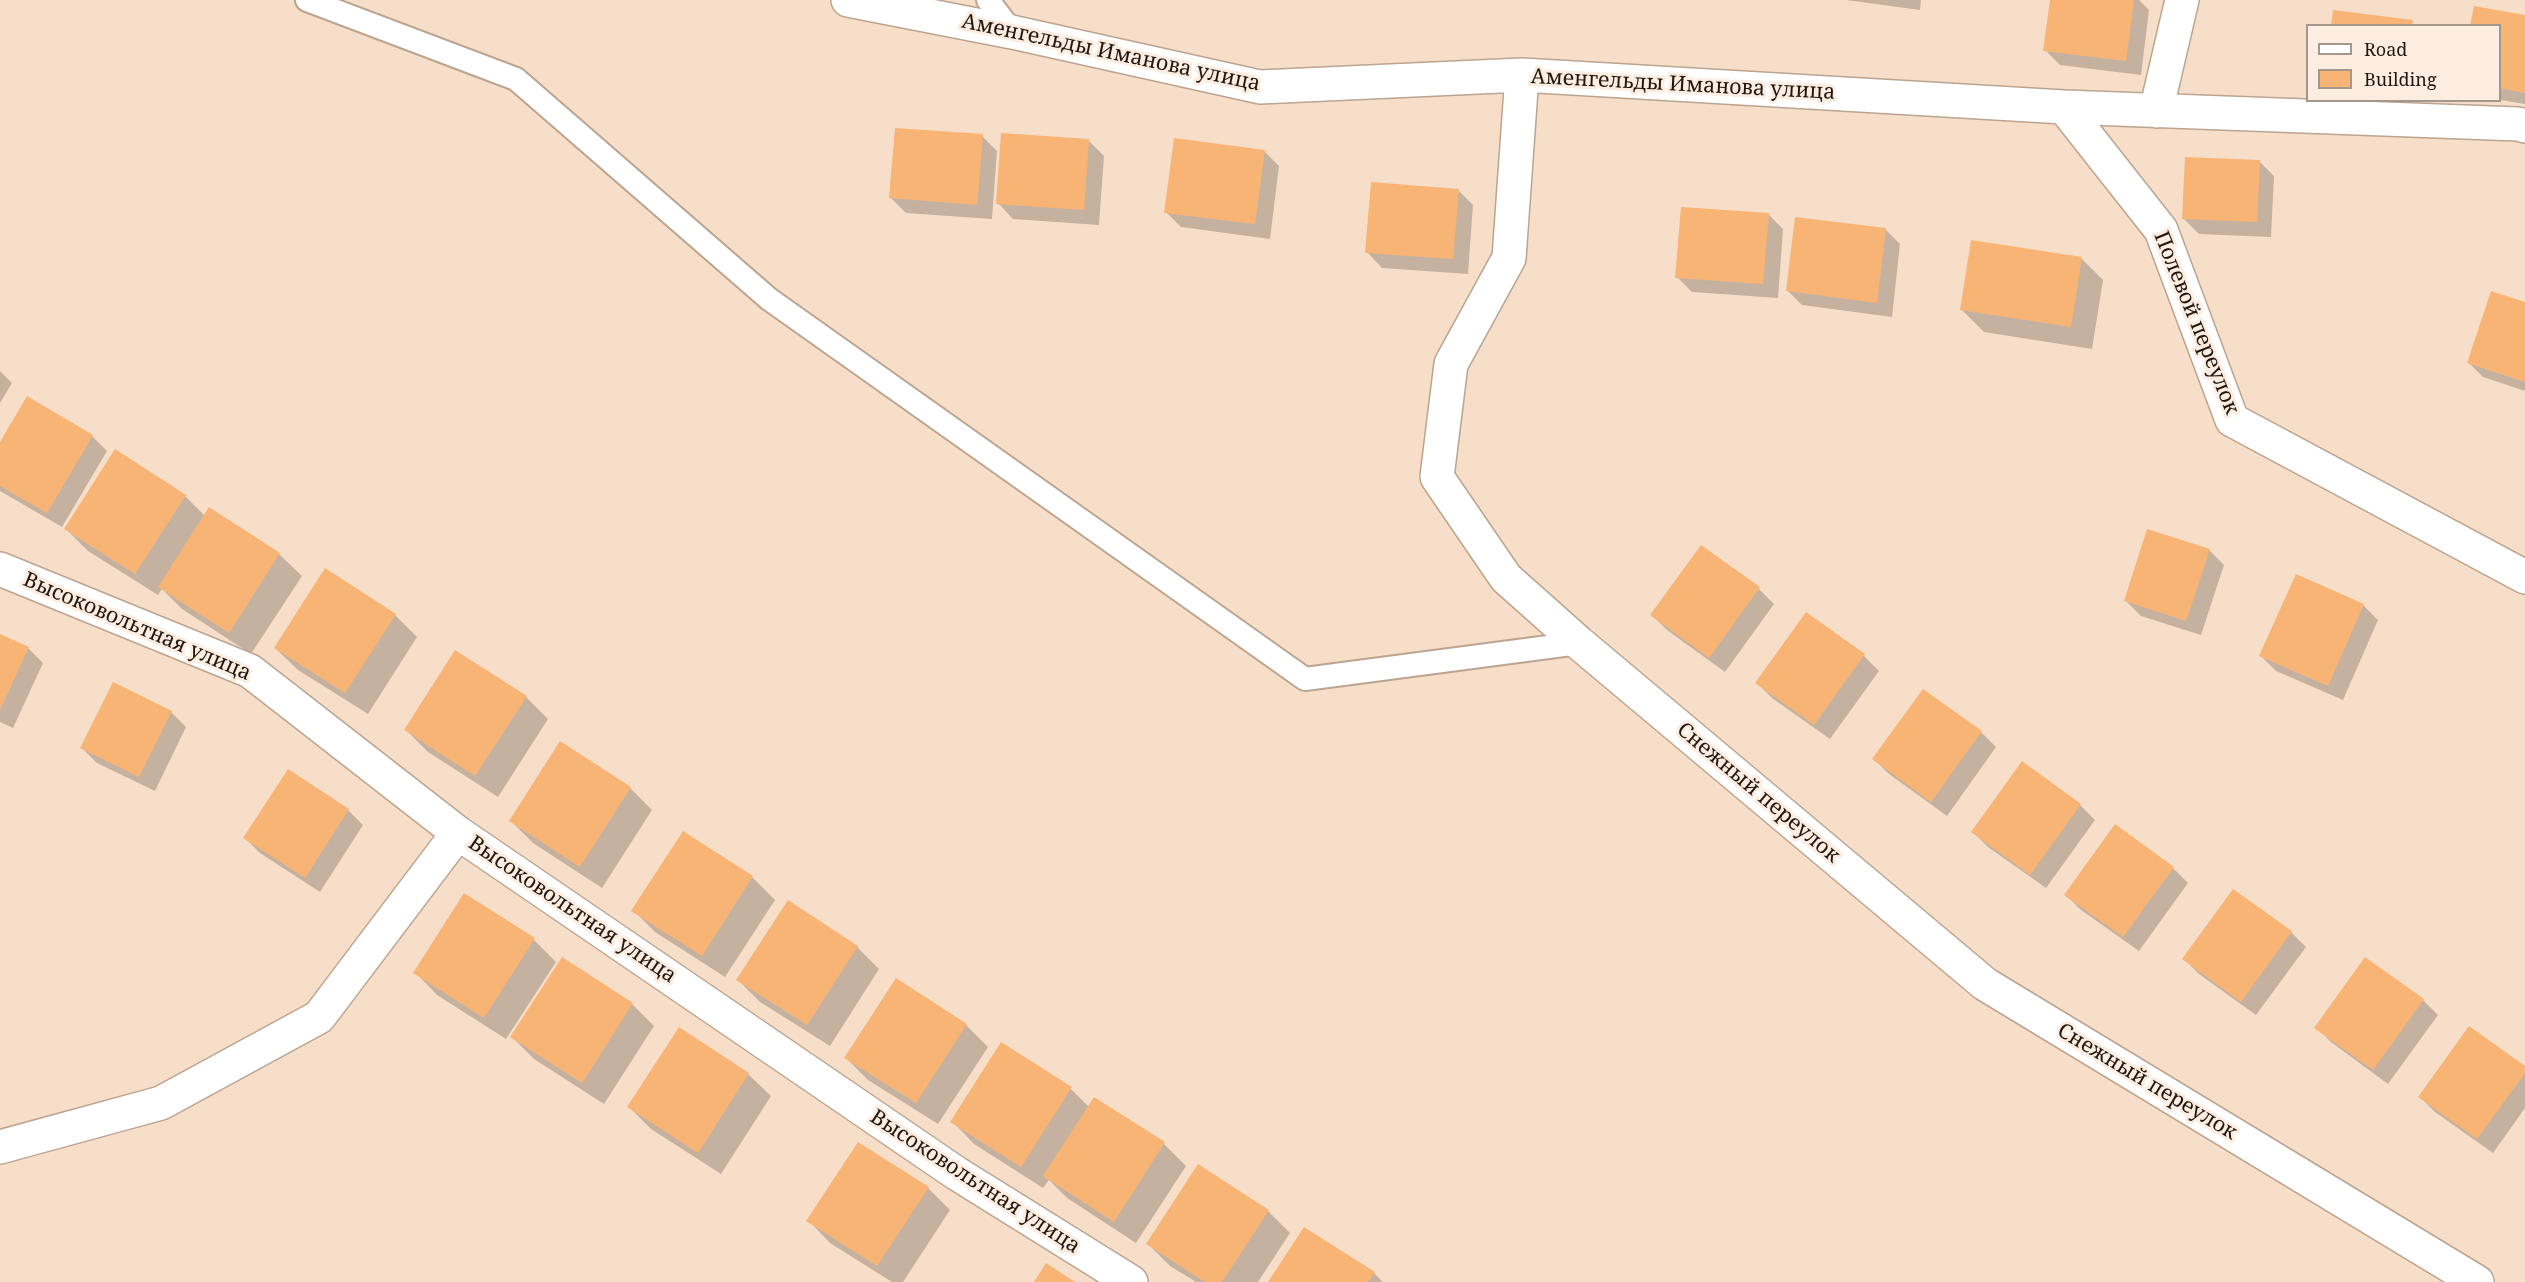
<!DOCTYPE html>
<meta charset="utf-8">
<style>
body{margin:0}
#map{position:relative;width:2525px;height:1282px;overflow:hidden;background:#f7dec9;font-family:"Noto Serif",serif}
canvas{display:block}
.legend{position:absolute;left:2306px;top:24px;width:195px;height:78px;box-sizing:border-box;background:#fcede0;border:2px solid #a4988d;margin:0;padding:8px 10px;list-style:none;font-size:18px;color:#201810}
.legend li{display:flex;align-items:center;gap:12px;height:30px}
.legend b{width:30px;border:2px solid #a4988d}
</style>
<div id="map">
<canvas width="2525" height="1282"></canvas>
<ul class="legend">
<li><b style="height:8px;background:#fff"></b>Road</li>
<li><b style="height:16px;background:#f8b475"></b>Building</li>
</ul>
</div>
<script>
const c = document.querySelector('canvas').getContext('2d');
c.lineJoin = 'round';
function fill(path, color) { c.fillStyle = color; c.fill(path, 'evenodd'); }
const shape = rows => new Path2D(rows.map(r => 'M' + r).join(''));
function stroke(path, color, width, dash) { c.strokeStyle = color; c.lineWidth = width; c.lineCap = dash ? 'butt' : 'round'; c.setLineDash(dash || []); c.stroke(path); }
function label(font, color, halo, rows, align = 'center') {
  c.font = font + ' "Noto Serif",serif'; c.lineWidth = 6; c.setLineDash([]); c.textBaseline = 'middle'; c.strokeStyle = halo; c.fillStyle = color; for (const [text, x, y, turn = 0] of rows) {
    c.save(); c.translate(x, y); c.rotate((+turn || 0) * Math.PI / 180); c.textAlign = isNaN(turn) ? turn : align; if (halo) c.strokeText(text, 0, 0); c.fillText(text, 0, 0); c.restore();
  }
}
fill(shape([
 [1846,0,1921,0,1920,10],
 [2051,0,2139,0,2149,10,2141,75,2060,65,2045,50],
 [2525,17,2525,104,2500,100,2500,26],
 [982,136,997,151,992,219,906,213,891,198],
 [1089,141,1104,156,1099,225,1013,219,998,203],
 [1264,151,1279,166,1270,239,1181,227,1166,212],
 [2259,161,2274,176,2271,237,2199,234,2184,219],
 [1458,190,1473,205,1468,274,1382,268,1367,252],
 [1768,214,1783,229,1778,298,1692,292,1677,277],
 [1885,229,1900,244,1892,317,1802,305,1787,290],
 [2081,258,2103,280,2092,349,1984,332,1962,310],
 [2525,304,2525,391,2483,377,2468,362],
 [0,371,12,383,0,403],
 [92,436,107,451,62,527,0,491,0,445],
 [185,496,205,516,210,509,279,554,302,576,251,654,182,609,162,589,158,595,88,551,66,529],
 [1702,547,1759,589,1774,604,1725,672,1667,630,1652,615],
 [2209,550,2224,565,2201,635,2141,616,2126,601],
 [2363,605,2378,620,2343,700,2276,671,2261,656],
 [1806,614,1864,656,1879,671,1830,739,1772,698,1757,683],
 [395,615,417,637,368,714,298,670,275,648],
 [0,635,28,648,43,663,13,728,0,722],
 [526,697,548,719,498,797,428,752,406,730],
 [171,712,186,727,155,791,97,763,82,748],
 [1981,732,1996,747,1947,816,1889,774,1874,759],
 [630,788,652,810,602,888,533,843,511,821],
 [2080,805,2095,820,2046,888,1988,847,1973,832],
 [348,810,363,825,320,892,260,853,245,838],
 [683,833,753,878,775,900,725,977,655,932,633,910],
 [2173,868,2188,883,2139,951,2081,910,2066,895],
 [464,895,534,940,556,962,506,1039,437,995,415,972],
 [2291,932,2306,947,2256,1015,2199,974,2184,959],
 [857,947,879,969,830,1046,760,1002,738,980],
 [2423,1000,2438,1015,2388,1084,2331,1042,2316,1027],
 [632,1004,654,1026,604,1104,534,1059,512,1037],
 [966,1025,988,1047,938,1124,868,1080,846,1058],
 [679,1029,748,1074,771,1096,721,1174,651,1129,629,1107],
 [1001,1044,1071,1089,1089,1107,1095,1099,1164,1144,1186,1166,1136,1243,1067,1198,1049,1180,1043,1188,974,1144,952,1121],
 [2525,1068,2525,1108,2493,1153,2435,1112,2420,1097],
 [928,1188,950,1210,903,1282,892,1282,830,1243,808,1220],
 [1268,1211,1290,1233,1258,1282,1196,1282,1170,1266,1148,1244],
 [1374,1273,1383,1282,1270,1282]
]), '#0003');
fill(shape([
 [2050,0,2134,0,2126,61,2043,51],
 [2474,6,2525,15,2525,93,2500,88,2500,26,2470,26],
 [2333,10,2413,20,2412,26,2331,26],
 [895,128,983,134,977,205,889,198],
 [1001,133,1089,139,1084,210,996,204],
 [1174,138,1265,150,1255,224,1164,213],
 [2185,157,2260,160,2257,222,2182,219],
 [1371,182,1459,189,1453,259,1365,253],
 [1681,207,1769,213,1763,284,1675,278],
 [1795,217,1886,228,1877,303,1786,291],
 [1971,240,2082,257,2071,327,1960,310],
 [2491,291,2525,302,2525,382,2467,363],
 [27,396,93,435,47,513,0,486,0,442],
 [115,449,186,495,135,574,64,529],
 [209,507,280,553,229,633,158,587],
 [2147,529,2210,549,2186,621,2124,601],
 [1701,545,1760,587,1709,658,1650,615],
 [325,568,396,614,345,693,274,648],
 [2296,574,2364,604,2328,686,2259,656],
 [1806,612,1865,654,1814,725,1755,683],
 [0,634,29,647,0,710],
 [455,650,527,696,475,776,404,730],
 [113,682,172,711,139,777,80,748],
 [1923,689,1982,731,1931,802,1872,759],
 [560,741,631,787,580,867,509,821],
 [2022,761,2081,804,2030,875,1971,832],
 [288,769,349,809,305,878,243,838],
 [2115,824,2174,867,2123,937,2064,895],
 [683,831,753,876,702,956,631,911],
 [2233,889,2292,931,2241,1002,2182,959],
 [464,893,535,938,484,1018,413,973],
 [788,900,858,946,807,1025,736,980],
 [562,957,633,1003,582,1083,510,1037],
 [2365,957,2424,999,2373,1070,2314,1028],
 [896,978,967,1024,916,1103,844,1058],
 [2469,1026,2525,1066,2525,1073,2477,1139,2418,1097],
 [679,1027,749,1073,698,1153,627,1107],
 [1001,1042,1072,1087,1021,1167,950,1122],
 [1094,1097,1165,1142,1114,1222,1043,1176],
 [858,1142,929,1187,877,1266,806,1221],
 [1198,1164,1269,1210,1222,1282,1205,1282,1146,1244],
 [1304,1227,1375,1272,1368,1282,1268,1282],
 [1046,1263,1075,1282,1034,1282]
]), '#f8b475');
const service = shape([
 [307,0,516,79,769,299,1305,679,1579,643],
 [988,0,1012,32]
]);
const minor = shape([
 [848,0,1012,32,1260,87,1522,75,2064,107,2518,124,2525,126],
 [1522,75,1509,258,1451,364,1437,477,1506,578,1579,643,1985,984,2477,1282],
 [2064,107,2161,230,2232,420,2525,577],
 [2156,111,2182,0],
 [0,569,250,671,458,833,956,1173,1131,1282],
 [0,1147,161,1103,319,1017,458,833]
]);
stroke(service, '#bba490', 26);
stroke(minor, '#bba490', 36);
stroke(service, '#fff', 22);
stroke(minor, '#fff', 33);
label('21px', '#201810', '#fcede0', [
 ["Аменгельды Иманова улица",1111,53,12],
 ["Аменгельды Иманова улица",1683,85,3],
 ["Полевой переулок",2196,323,68],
 ["Высоковольтная улица",137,627,23],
 ["Снежный переулок",1758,793,40],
 ["Высоковольтная улица",572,910,34],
 ["Снежный переулок",2147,1082,31],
 ["Высоковольтная улица",975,1182,33]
]);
</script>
